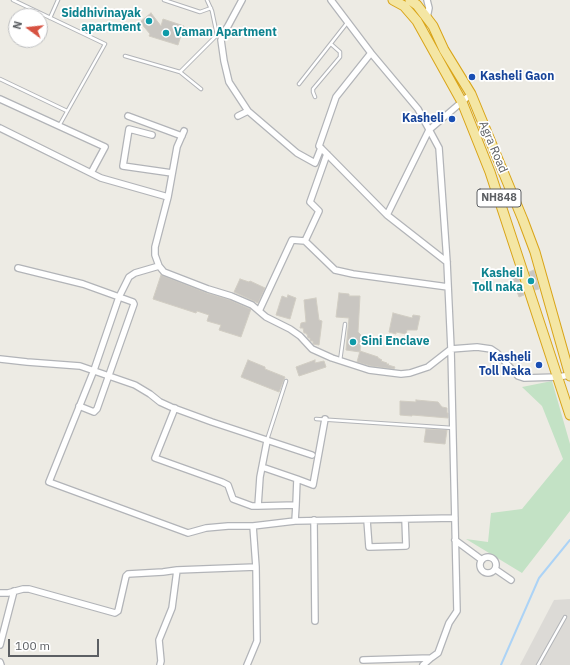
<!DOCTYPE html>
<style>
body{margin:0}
#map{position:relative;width:570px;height:665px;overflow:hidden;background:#edebe4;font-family:"IBM Plex Sans",sans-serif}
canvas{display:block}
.north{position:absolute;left:8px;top:8px;width:40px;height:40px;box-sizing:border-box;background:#fff;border:1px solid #bebfc1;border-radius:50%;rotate:285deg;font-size:11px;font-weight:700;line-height:16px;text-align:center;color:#5c5f63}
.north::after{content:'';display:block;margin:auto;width:14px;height:18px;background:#d75241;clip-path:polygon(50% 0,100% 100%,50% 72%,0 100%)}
.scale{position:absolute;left:8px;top:639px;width:91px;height:18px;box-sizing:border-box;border:2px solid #5c5f63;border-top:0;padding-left:5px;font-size:12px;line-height:14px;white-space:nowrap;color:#5c5f63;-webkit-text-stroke:3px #fff;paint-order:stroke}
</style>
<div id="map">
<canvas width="570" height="665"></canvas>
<div class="north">N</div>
<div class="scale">100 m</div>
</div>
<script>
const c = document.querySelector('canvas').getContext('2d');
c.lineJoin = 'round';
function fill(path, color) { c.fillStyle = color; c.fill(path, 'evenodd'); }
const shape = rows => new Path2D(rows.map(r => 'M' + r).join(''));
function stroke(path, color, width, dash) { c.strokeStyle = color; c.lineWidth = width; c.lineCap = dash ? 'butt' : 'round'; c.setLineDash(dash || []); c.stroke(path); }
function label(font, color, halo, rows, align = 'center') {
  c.font = font + ' "IBM Plex Sans",sans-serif'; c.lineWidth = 3.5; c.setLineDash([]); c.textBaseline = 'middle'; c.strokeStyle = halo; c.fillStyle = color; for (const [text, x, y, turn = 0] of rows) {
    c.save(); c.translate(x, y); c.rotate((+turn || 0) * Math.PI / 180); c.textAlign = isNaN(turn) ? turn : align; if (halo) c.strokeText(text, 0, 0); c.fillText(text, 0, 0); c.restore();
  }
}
fill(shape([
 [570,599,570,665,520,665,554,600]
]), '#dcdad6');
fill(shape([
 [552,381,570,444,570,511,522,573,466,539,488,542,491,513,522,509,563,459,542,406,522,387]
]), '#c3e2c5');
stroke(shape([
 [501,665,539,578,570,540]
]), '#acd3f6', 2);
const building = shape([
 [151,13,161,26,163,19,184,26,178,45,149,36,150,34,140,22,151,13],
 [534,270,539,289,535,290,529,272,534,270],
 [161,275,207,293,230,300,250,309,251,309,241,337,219,330,221,325,207,321,209,315,197,311,196,313,153,299,161,275],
 [518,276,524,295,519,297,512,278,518,276],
 [240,279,249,282,250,281,265,288,258,303,234,292,240,279],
 [339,293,349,294,349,296,360,296,358,332,361,335,360,352,346,350,349,318,336,317,339,293],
 [288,295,296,298,290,319,276,315,282,296,287,298,288,295],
 [316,298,319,320,322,321,319,345,313,344,313,341,310,341,310,338,308,338,307,334,306,334,306,333,304,333,303,328,300,328,301,323,306,322,304,300,316,298],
 [393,313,412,318,413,315,420,316,417,330,407,330,406,334,396,332,396,334,389,332,393,313],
 [360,351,378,357,378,358,382,360,381,361,387,363,386,364,389,364,388,365,395,367,394,369,371,366,357,362,360,351],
 [248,360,265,367,265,369,285,377,279,392,241,377,248,360],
 [315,360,315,363,324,361,326,367,299,376,296,367,315,360],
 [416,400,438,402,442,407,447,408,447,413,448,413,448,418,412,415,412,416,400,415,400,401,416,402,416,400],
 [426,429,447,430,445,444,424,442,426,429]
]);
fill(building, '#c9c6c1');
stroke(building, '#d1cdc3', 1);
const service = shape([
 [13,0,105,44,59,126],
 [164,0,200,12,211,8],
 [50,18,58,0],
 [125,56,180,72,217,35,212,11,207,0],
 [180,72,201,89],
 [0,79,67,111],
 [299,84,347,23],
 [315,97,313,92,313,89,340,57,340,52,331,44],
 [340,361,345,324],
 [316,419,453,428],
 [267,440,286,381],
 [538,665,565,617]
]);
const minor = shape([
 [242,0,228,26,224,32,221,40,224,61,229,82,248,111,297,153,315,163,321,148],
 [427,18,429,8,427,0],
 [371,53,336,97,319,146,387,215,447,262],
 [0,99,105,147,91,173],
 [128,116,182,136],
 [238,116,248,111],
 [0,128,101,178,168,197],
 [184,131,177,147,168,197,155,247,155,255,159,266,164,272,208,289,231,296,252,305,266,317,290,329,300,336,312,349,332,358,369,370,401,374,410,373,428,367,451,349,447,262,439,148,418,109,371,53,331,0],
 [152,135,129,129,123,166,172,173],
 [387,215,429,130,471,94],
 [305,241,319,211,310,202,327,154],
 [159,266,135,273,129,277,119,297,94,370,49,482,188,533,206,528,228,526,253,526,295,521,455,518],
 [18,268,83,284,133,302,134,304,97,409,94,412,79,406],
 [259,311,292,240,305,241,335,270,353,274,448,287],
 [0,359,27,362,80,366,135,385,150,394,160,402,171,407,212,422,312,455],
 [175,408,155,458,222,482,228,485,233,499,252,506,258,506,260,477,267,441],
 [262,467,297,479,296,505],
 [297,479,313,485,325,419],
 [258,506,296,505,295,521],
 [314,520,315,621],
 [367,520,369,547,406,546,405,519],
 [455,540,482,560],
 '480 565a8 8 0 1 1 16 0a8 8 0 1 1-16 0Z',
 [495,569,511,580],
 [0,593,8,593,23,589,29,589,115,613,118,611,126,576,128,574,163,572,177,570,256,567,253,526],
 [0,645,14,591],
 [363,660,431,658,438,653,449,623,457,611,451,349,477,347,491,349,497,353,518,376,524,378,558,377,570,375],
 [0,662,1,665],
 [160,665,161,661,159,640,172,608,177,570],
 [247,665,257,641,256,567],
 [423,665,431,658]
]);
const trunk = shape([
 [393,0,404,6,417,21,462,102,490,172,570,415],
 [410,0,417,5,433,26,444,50,471,94,523,220,535,252,570,376]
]);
stroke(service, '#b2b4b8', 4.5);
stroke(minor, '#b2b4b8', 8);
stroke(trunk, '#d9a418', 11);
stroke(service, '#fff', 2.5);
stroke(minor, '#fff', 5.5);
stroke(trunk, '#f4e6a4', 9);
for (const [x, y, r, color] of [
 [149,21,4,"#0f9aa8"],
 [166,33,4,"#0f9aa8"],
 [472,77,4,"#1a4fb4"],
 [452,119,4,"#1a4fb4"],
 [531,281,4,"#0f9aa8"],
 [353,342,4,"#0f9aa8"],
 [539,365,4,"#1a4fb4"]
]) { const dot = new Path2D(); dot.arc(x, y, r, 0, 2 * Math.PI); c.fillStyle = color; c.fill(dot); stroke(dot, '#fff', 1.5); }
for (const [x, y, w] of [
 [499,198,44]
]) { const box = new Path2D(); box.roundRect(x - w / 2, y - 9, w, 18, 3); c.fillStyle = '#fff'; c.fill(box); stroke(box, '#5c5f63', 1); }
label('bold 11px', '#5c5f63', null, [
 ["NH848",499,198]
]);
label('bold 12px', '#0d838f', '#fff', [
 ["Siddhivinayak",141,14],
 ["apartment",141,28],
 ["Vaman Apartment",174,33,"left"],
 ["Kasheli",523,274],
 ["Toll naka",523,288],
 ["Sini Enclave",361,342,"left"]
], 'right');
label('bold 12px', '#164399', '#fff', [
 ["Kasheli Gaon",480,77,"left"],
 ["Kasheli",444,119],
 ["Kasheli",531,358],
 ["Toll Naka",531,372]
], 'right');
label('12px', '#5c5f63', '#fff', [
 ["Agra Road",493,147,67]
]);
</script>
